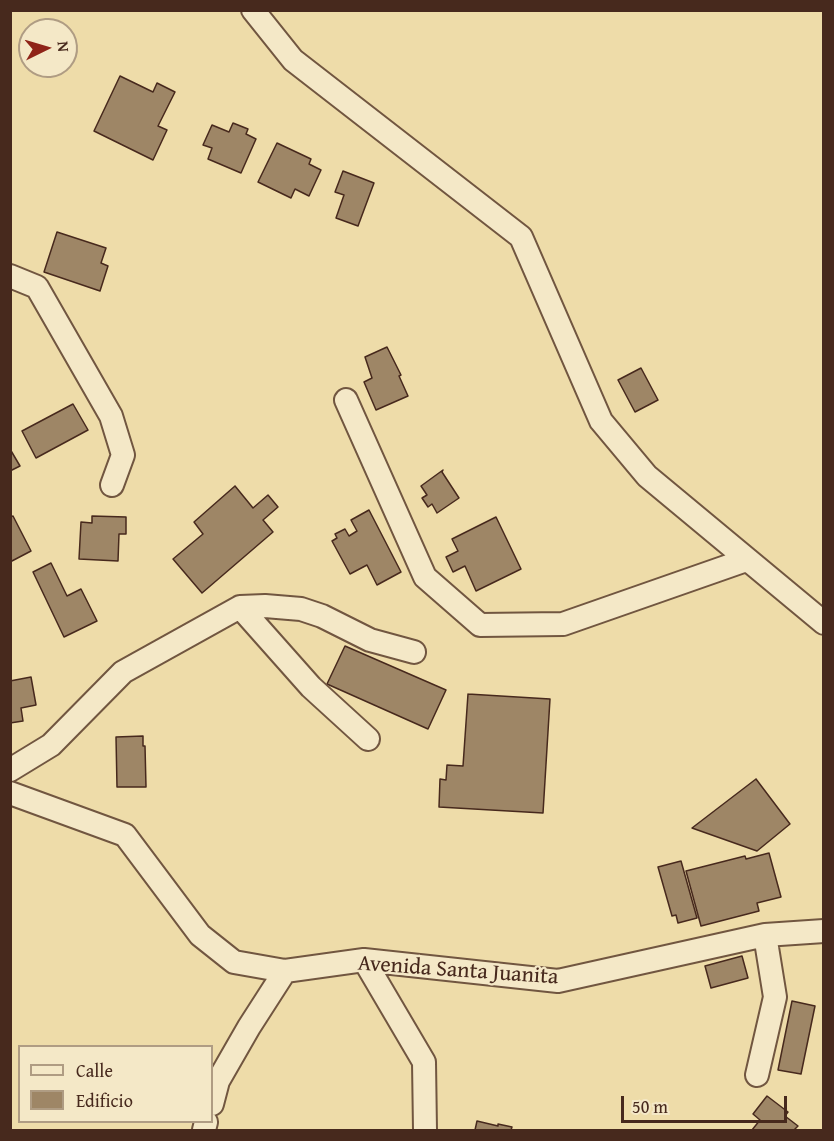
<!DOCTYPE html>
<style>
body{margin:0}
#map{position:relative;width:834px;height:1141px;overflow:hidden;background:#eedca9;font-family:"Gentium Book Plus",serif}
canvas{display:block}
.frame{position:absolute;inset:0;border:12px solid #47291d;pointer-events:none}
.legend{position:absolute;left:18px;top:1045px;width:195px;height:78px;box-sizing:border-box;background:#f4e8c7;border:2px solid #af9c83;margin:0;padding:8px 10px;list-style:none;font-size:18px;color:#47291d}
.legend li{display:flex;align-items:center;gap:12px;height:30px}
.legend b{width:30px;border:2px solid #af9c83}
.north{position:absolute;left:18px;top:18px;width:60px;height:60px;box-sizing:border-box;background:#f4e8c7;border:2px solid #af9c83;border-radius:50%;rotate:85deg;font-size:16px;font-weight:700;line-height:24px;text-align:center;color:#47291d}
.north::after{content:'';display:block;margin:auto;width:21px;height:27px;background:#8f2418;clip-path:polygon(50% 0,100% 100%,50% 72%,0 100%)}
.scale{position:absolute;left:621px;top:1096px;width:166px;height:27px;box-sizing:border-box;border:3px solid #47291d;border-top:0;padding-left:8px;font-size:18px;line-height:21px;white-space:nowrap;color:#47291d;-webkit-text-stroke:4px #f4e8c7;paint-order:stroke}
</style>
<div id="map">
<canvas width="834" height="1141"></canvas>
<div class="frame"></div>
<ul class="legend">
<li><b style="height:8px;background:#f4e8c7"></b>Calle</li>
<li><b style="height:16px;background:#9e8666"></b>Edificio</li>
</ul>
<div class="north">N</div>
<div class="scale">50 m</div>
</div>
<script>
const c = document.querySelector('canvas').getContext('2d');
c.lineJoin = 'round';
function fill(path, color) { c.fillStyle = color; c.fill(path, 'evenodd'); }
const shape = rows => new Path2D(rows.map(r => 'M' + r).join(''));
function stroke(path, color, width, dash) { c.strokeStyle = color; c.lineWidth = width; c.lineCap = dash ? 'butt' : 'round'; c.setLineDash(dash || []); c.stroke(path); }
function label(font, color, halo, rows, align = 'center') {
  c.font = font + ' "Gentium Book Plus",serif'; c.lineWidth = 4.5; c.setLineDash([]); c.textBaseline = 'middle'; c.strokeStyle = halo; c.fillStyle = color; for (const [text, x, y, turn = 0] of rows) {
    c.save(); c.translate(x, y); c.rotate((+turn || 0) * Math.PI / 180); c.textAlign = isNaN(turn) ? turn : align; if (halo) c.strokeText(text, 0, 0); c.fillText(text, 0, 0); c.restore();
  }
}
const building = shape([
 [120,76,153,92,157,83,175,92,158,126,167,130,153,160,94,131,120,76],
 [233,123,248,129,246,134,256,139,241,173,208,159,212,148,203,145,212,125,229,132,233,123],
 [277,143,311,159,309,164,321,170,309,196,295,189,291,198,258,182,277,143],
 [343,171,374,183,358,226,336,218,344,195,335,192,343,171],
 [57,232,106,248,101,263,108,266,100,291,44,272,57,232],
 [387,347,401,375,399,376,408,396,376,410,364,382,372,378,365,357,387,347],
 [641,368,658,400,635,412,618,380,641,368],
 [73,404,88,430,36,458,22,431,73,404],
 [10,449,20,466,10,471,10,449],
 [443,470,442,472,459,498,437,513,432,504,428,507,422,498,427,495,421,486,443,470],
 [235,486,253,508,268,495,278,507,263,520,273,532,202,593,173,559,203,534,194,522,235,486],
 [369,510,401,572,377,585,367,565,350,574,332,541,337,538,335,534,345,529,349,536,357,531,351,520,369,510],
 [13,516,31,551,10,562,10,517,13,516],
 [92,516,126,517,126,534,119,534,118,561,79,559,81,522,92,523,92,516],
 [496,517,521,569,476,591,465,566,453,572,446,557,458,551,452,539,496,517],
 [51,563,67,596,81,589,97,621,64,637,33,572,51,563],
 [345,646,446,690,428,729,327,684,345,646],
 [31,677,36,705,21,708,23,721,10,723,10,681,31,677],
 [468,694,550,699,543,813,439,807,440,779,446,780,447,765,463,766,468,694],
 [143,736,143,746,145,746,146,787,117,787,116,737,143,736],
 [756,779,790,824,757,851,692,828,756,779],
 [769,853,781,897,757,903,759,911,701,926,686,871,745,856,746,859,769,853],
 [681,861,697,918,678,923,676,915,672,916,658,867,681,861],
 [742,956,748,978,711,988,705,966,742,956],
 [792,1001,815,1006,801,1074,778,1070,792,1001],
 [767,1096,788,1112,785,1116,798,1126,794,1130,752,1130,760,1120,753,1114,767,1096],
 [477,1121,498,1126,498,1124,512,1127,511,1130,475,1130,477,1121]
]);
fill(building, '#9e8666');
stroke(building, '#47291d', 1.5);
const minor = shape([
 [253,10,293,60,521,237,601,421,647,476,824,623],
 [10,276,37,287,111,416,123,455,112,485],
 [346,400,425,577,480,625,563,624,746,560],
 [240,607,311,687,368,739],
 [10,770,51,745,123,672,240,607,265,606,301,609,322,616,370,640,414,652],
 [10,793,125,835,200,935,234,962,285,971,364,960,558,981,765,935,824,931],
 [364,960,424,1062,425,1130],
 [757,1075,775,997,765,935],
 [212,1104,218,1081,249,1027,285,971],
 [204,1130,206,1122]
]);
stroke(minor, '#715640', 26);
stroke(minor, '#f4e8c7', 22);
label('22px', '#47291d', '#f4e8c7', [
 ["Avenida Santa Juanita",458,971,4]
]);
</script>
